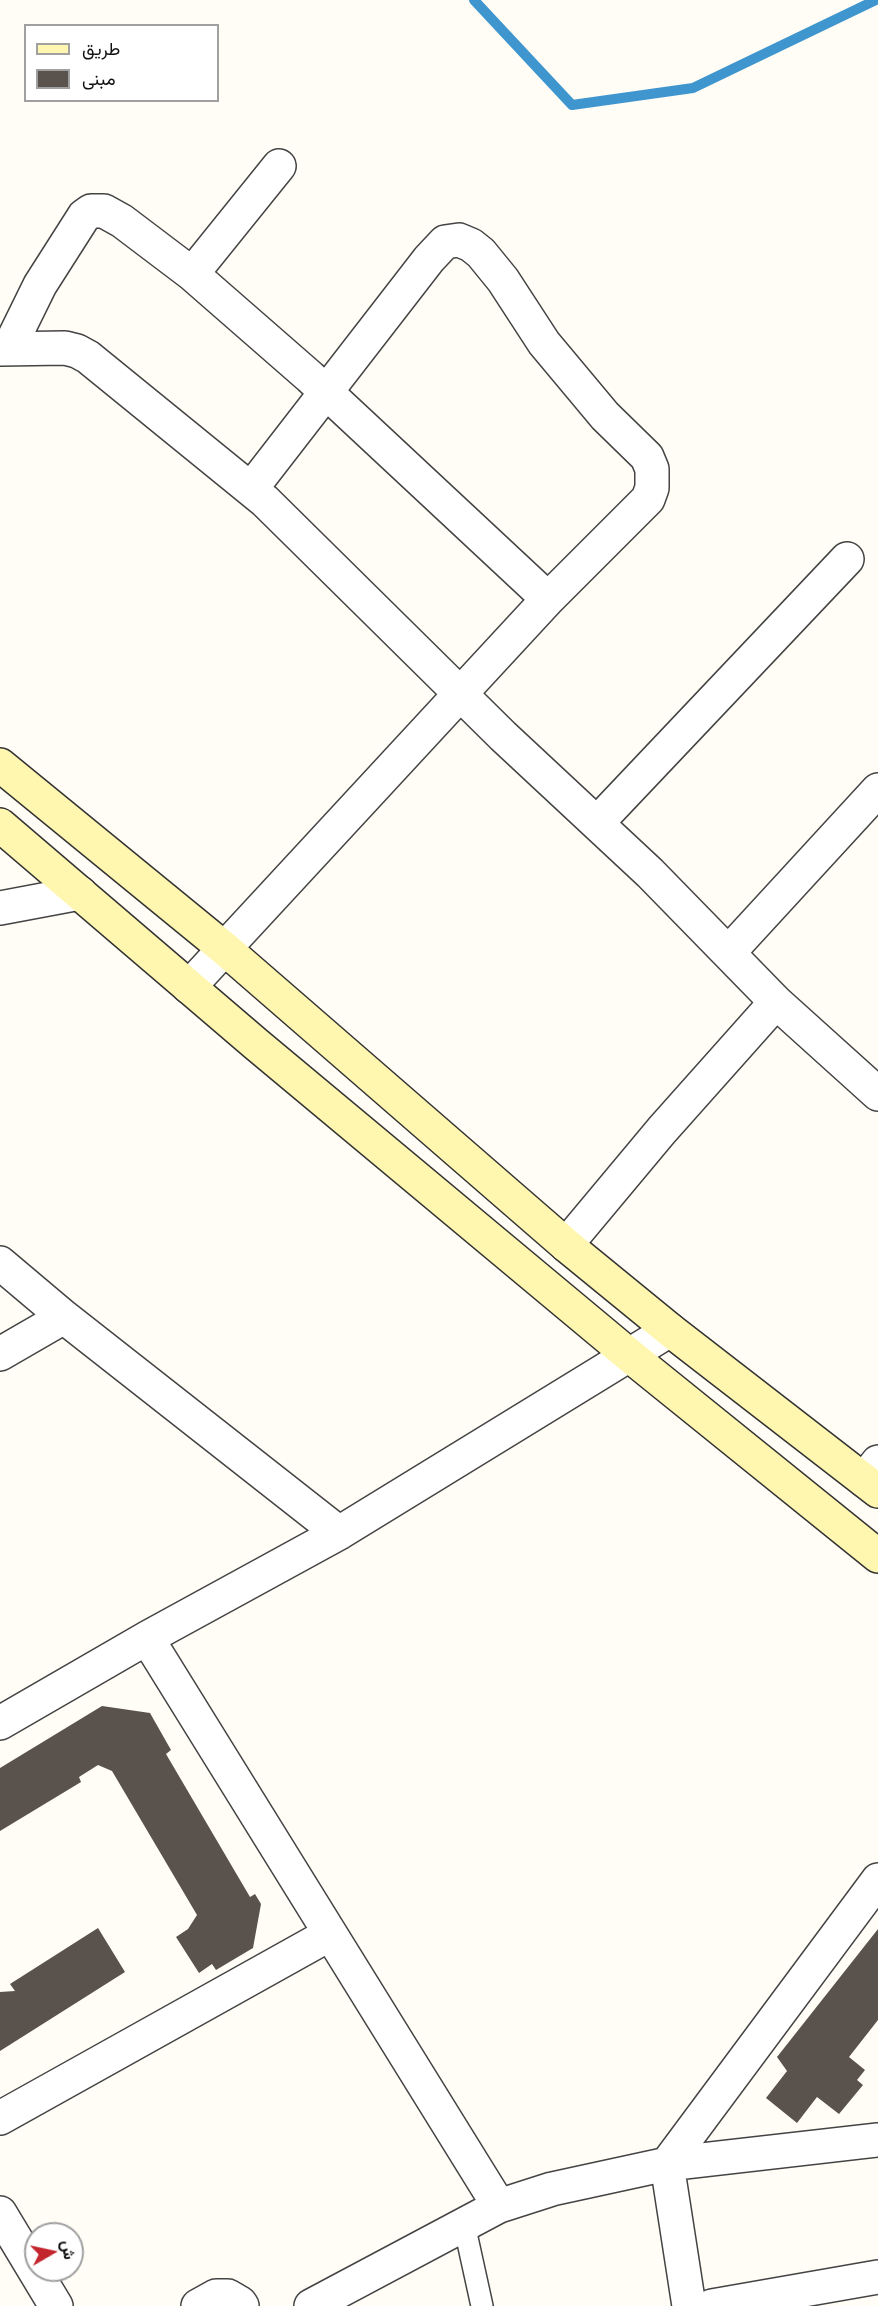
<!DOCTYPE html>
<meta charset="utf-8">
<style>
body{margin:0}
#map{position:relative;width:878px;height:2306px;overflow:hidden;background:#fffdf5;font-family:Literata,Vazirmatn,serif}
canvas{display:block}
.legend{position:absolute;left:24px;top:24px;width:195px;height:78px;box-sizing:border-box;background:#fff;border:2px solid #a0a0a0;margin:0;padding:8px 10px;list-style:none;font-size:18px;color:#111}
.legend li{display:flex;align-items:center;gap:12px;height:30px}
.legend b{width:30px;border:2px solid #a0a0a0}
.north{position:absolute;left:24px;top:2222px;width:60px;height:60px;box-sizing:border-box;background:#fff;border:2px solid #a0a0a0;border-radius:50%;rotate:81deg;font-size:16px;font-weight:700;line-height:24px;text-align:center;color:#111}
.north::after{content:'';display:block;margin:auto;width:21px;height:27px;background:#c4262e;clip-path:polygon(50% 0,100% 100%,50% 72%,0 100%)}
</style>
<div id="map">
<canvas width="878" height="2306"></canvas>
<ul class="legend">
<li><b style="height:8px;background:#fff6b0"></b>طريق</li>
<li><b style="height:16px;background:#5a524d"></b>مبنى</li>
</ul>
<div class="north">ش</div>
</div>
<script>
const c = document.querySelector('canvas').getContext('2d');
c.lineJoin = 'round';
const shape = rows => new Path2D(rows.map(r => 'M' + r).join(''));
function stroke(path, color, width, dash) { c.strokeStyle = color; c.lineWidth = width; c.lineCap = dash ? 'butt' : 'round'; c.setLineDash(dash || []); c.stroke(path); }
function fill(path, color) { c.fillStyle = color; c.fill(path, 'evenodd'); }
stroke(shape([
 [474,0,572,105,693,88,876,0]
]), '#3f96cf', 10);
fill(shape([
 [102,1706,150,1713,171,1750,166,1754,250,1897,255,1894,261,1904,253,1948,216,1970,212,1964,199,1973,176,1937,188,1929,197,1915,112,1771,98,1765,79,1777,81,1782,0,1831,0,1768],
 [98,1928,125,1972,0,2051,0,1992,15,1991,10,1984],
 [878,1929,878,2020,849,2057,865,2070,857,2080,863,2085,839,2114,817,2097,797,2123,766,2098,787,2071,777,2057]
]), '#5a524d');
const lane = shape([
 [464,2224,482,2306]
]);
const street = shape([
 [192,274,279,166],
 [9,348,40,285,84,216,91,211,104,211,122,221,192,274,310,377,548,599],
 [0,349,65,348,77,351,88,357,265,501,503,736,650,873,776,1002,878,1094],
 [597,823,847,559],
 [0,908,80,893],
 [729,952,878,790],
 [189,987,548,599,648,499,652,488,652,469,647,457,605,416,544,343,503,280,481,253,471,245,459,240,445,242,429,259,251,489],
 [566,1245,662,1130,776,1002],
 [0,1263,64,1317,339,1533],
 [0,1354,64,1317],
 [864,1480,878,1462],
 [147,1638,499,2206],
 [0,1723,147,1638,339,1533,670,1330],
 [0,2118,330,1934],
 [0,2213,56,2306],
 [198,2306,216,2296,228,2296,240,2303,242,2306],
 [311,2306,499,2206,552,2189,667,2164,878,2140],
 [689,2306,667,2164,878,1880],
 [712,2306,878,2277]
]);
const secondary = shape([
 [0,765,225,949,566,1245,670,1330,878,1491],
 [0,825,256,1044,629,1355,878,1556]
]);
stroke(lane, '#444', 24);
stroke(street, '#444', 36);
stroke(secondary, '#333', 36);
stroke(lane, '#fff', 21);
stroke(street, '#fff', 33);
stroke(secondary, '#fff6b0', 33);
</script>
